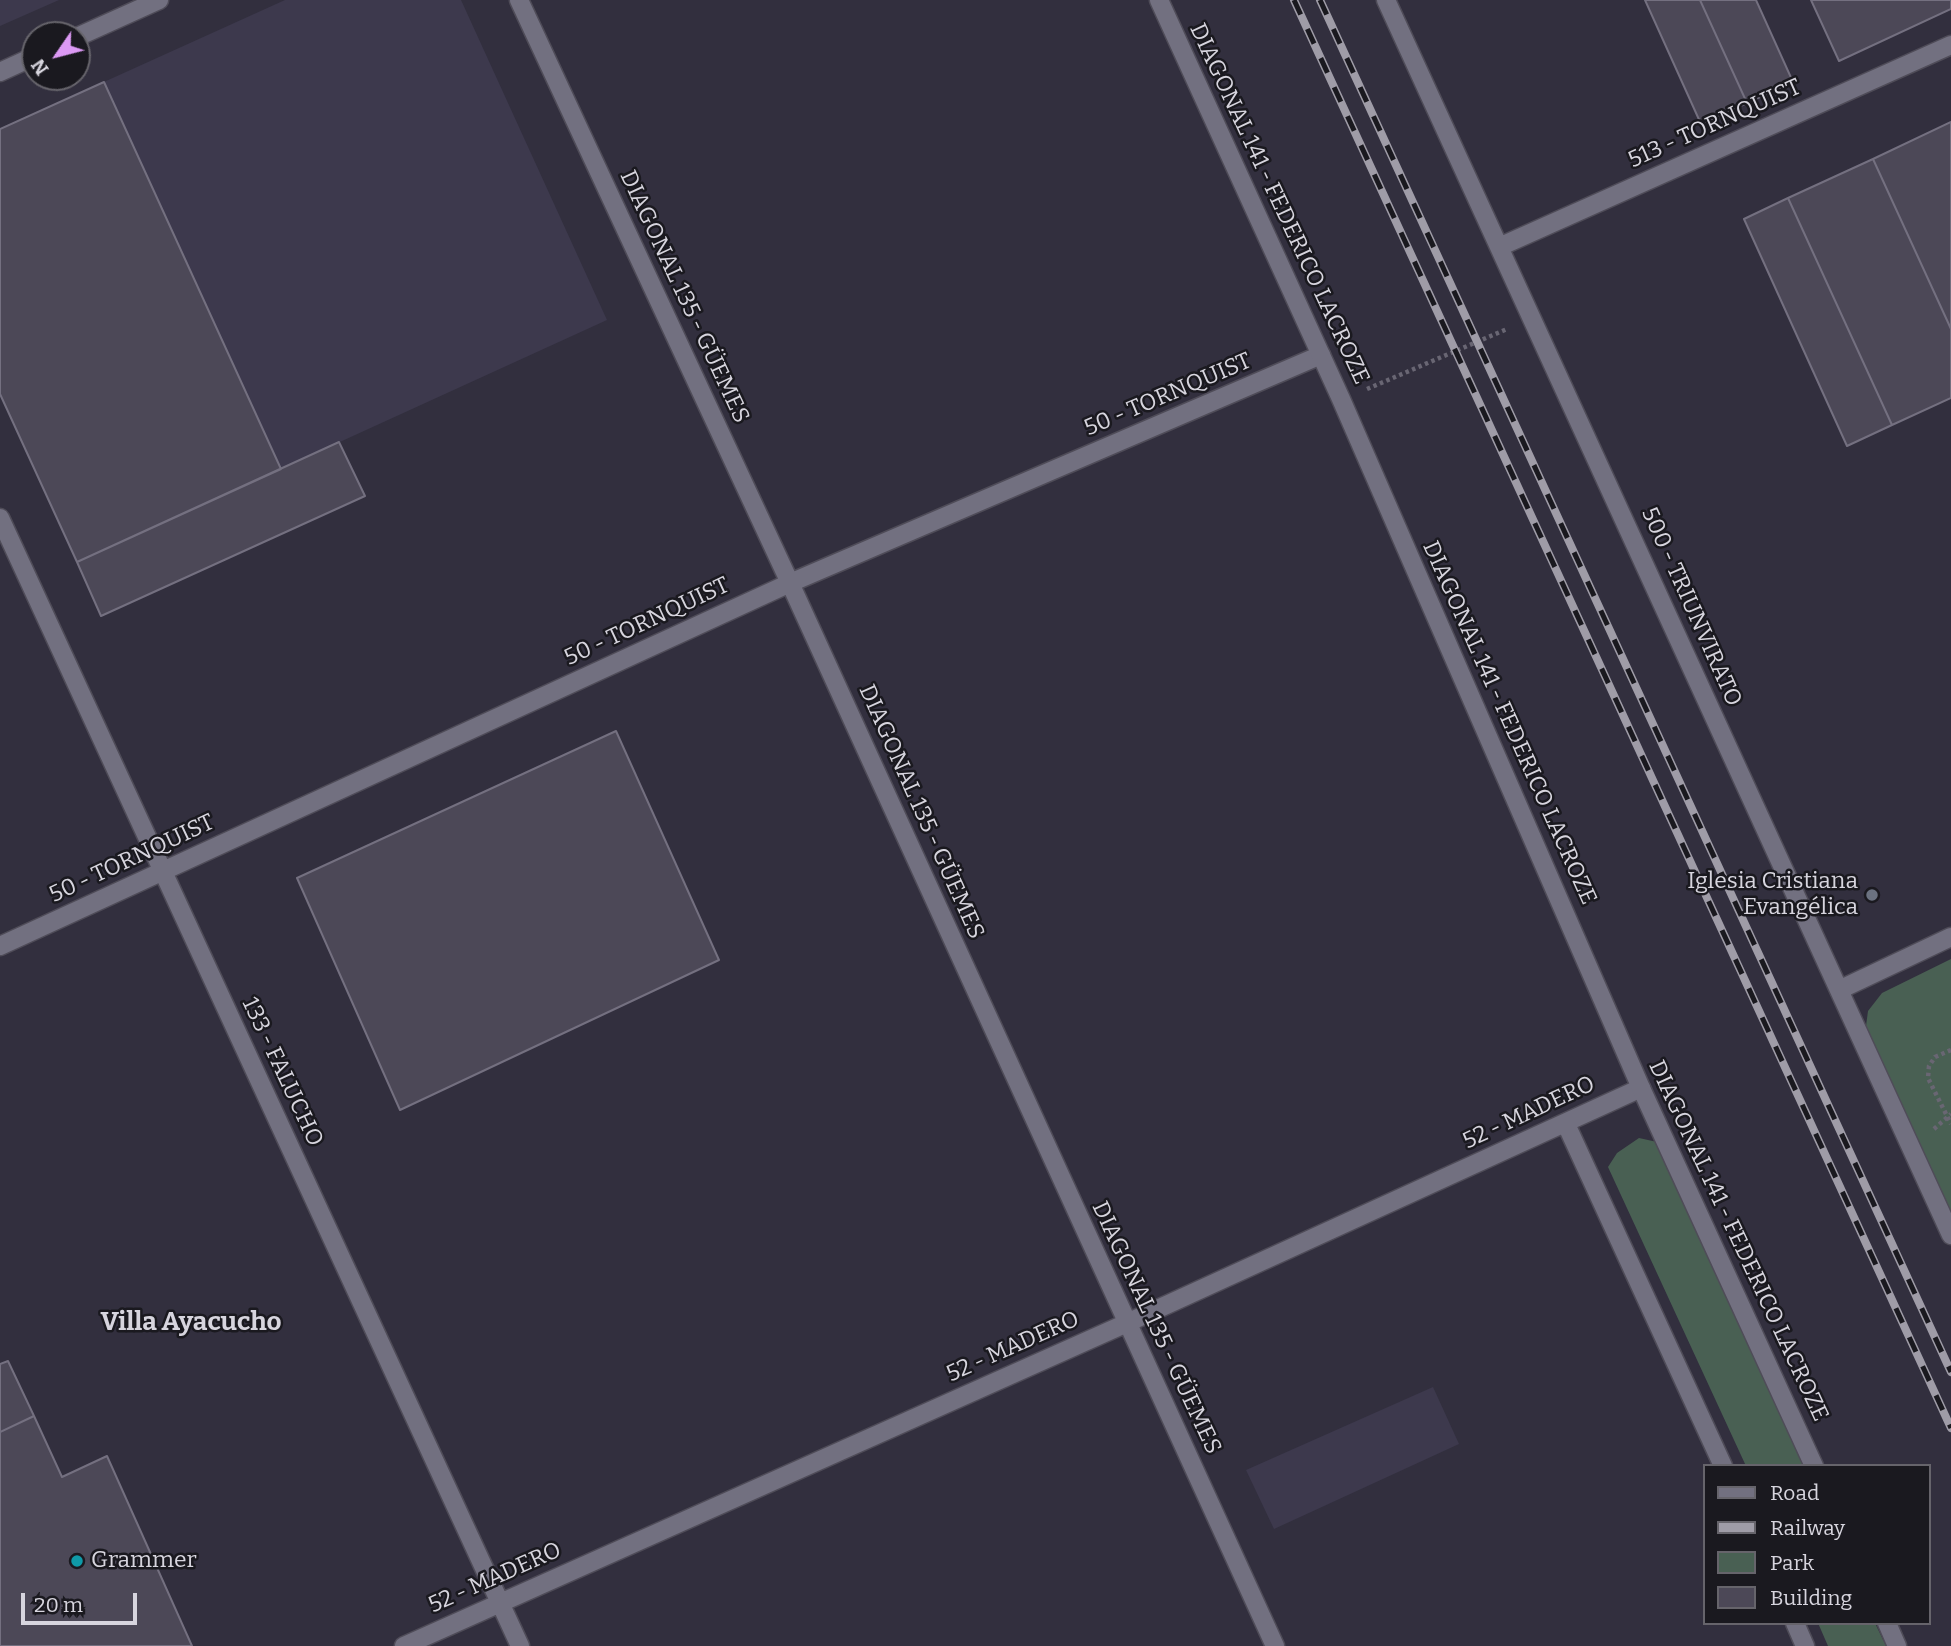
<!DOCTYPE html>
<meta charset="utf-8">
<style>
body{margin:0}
#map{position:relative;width:1951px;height:1646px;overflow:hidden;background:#322f3e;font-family:Bitter,serif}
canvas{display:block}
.legend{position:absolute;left:1703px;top:1464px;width:228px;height:161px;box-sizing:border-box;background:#1a191f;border:2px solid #66646b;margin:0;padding:9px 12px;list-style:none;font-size:21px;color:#d7d5de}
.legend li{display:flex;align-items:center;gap:14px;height:35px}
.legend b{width:35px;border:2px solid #66646b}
.north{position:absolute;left:21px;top:21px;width:70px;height:70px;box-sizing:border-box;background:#1a191f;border:2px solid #66646b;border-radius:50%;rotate:235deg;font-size:19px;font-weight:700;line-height:28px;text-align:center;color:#d7d5de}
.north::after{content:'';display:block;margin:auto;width:24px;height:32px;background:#dc99f4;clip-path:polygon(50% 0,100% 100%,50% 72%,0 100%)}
.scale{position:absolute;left:21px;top:1593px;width:116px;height:32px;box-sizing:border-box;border:4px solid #d7d5de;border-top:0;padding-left:9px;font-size:21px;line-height:24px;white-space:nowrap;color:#d7d5de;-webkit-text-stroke:5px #1a191f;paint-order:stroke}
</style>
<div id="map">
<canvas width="1951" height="1646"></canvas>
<ul class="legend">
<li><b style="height:9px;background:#727080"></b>Road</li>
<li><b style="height:9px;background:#9f9ca7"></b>Railway</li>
<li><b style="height:19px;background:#496053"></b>Park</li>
<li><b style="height:19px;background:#4c4857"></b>Building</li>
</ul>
<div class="north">N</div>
<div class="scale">20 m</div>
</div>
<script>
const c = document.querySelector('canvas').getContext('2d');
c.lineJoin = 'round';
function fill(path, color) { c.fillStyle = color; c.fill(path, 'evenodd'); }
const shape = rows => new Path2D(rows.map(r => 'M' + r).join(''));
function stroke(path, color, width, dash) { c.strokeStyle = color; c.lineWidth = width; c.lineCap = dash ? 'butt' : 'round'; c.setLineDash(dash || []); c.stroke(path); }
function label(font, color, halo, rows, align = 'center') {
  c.font = font + ' Bitter,serif'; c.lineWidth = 5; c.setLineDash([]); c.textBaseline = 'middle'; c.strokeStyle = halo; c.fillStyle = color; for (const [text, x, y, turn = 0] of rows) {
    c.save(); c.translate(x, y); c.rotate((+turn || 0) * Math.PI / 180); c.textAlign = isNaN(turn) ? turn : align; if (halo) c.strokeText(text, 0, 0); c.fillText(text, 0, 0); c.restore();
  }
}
fill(shape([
 [0,0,59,0,0,26],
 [285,0,461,0,607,320,77,562,0,394,0,129],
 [1433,1387,1459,1444,1274,1529,1246,1470]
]), '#3d394d');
fill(shape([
 [1951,959,1951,1215,1866,1026,1868,1011,1882,993],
 [1639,1138,1657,1142,1804,1466,1746,1466,1608,1167,1617,1153],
 [1818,1623,1875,1623,1886,1646,1828,1646]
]), '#496053');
const building = shape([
 [1645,0,1700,0,1747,103,1701,124,1645,0],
 [1700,0,1756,0,1793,82,1747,103,1700,0],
 [1811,0,1951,0,1951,9,1839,61,1811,0],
 [104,82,281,469,77,562,0,394,0,129,104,82],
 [1951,122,1951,329,1873,159,1951,122],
 [1873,159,1951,329,1951,398,1892,425,1788,198,1873,159],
 [1788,198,1892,425,1847,446,1744,219,1788,198],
 [339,442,365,496,101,616,77,562,339,442],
 [616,731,719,960,400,1110,297,878,616,731],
 [8,1361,34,1416,0,1432,0,1364,8,1361],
 [34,1416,62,1477,107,1456,192,1646,0,1646,0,1432,34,1416]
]);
fill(building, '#4c4857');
stroke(building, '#747080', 2);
const minor = shape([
 [519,0,790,583,1275,1646],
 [1386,0,1951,1235],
 [77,37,159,0],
 [0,72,35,56],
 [1499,247,1951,45],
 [0,518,520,1646],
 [0,946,790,583,1321,355],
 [1839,990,1951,937],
 [1566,1124,1723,1466],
 [1795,1623,1805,1646],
 [404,1646,1127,1323,1641,1088]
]);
const tertiary = shape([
 [1159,0,1341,399,1641,1088,1814,1466],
 [1887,1623,1897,1646]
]);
stroke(minor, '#4f4c58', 21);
stroke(tertiary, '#4f4c58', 21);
stroke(shape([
 [1367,389,1507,329],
 [1951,1050,1935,1057,1929,1066,1928,1078,1951,1124],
 [1934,1129,1951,1114]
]), '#696673', 4.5, [3.5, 3.5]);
stroke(minor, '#727080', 18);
stroke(tertiary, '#727080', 18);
const rail = shape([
 [1294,0,1951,1428],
 [1320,0,1951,1372]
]);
stroke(rail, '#9f9ca7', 8);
stroke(rail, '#1a191f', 5, [16]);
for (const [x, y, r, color] of [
 [1872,895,7,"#6b7280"],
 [77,1561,7,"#0f9aa8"]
]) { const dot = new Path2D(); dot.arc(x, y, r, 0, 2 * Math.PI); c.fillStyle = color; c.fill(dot); stroke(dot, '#1a191f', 2.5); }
label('23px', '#d7d5de', '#1a191f', [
 ["513 - TORNQUIST",1715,124,-24],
 ["DIAGONAL 141 - FEDERICO LACROZE",1279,204,65],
 ["DIAGONAL 135 - GÜEMES",684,297,65],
 ["50 - TORNQUIST",1168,395,-23],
 ["500 - TRIUNVIRATO",1691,607,66],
 ["50 - TORNQUIST",647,622,-25],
 ["DIAGONAL 141 - FEDERICO LACROZE",1509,723,66],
 ["DIAGONAL 135 - GÜEMES",921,812,66],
 ["50 - TORNQUIST",132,859,-25],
 ["133 - FALUCHO",282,1072,65],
 ["52 - MADERO",1529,1113,-25],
 ["DIAGONAL 141 - FEDERICO LACROZE",1738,1241,65],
 ["DIAGONAL 135 - GÜEMES",1156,1328,65],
 ["52 - MADERO",1013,1347,-24],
 ["52 - MADERO",495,1578,-24]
]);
label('23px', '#d7d5de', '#1a191f', [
 ["Iglesia Cristiana",1858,882],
 ["Evangélica",1858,908],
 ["Grammer",91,1561,"left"]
], 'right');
label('bold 26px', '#d7d5de', '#1a191f', [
 ["Villa Ayacucho",191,1323]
]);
</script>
